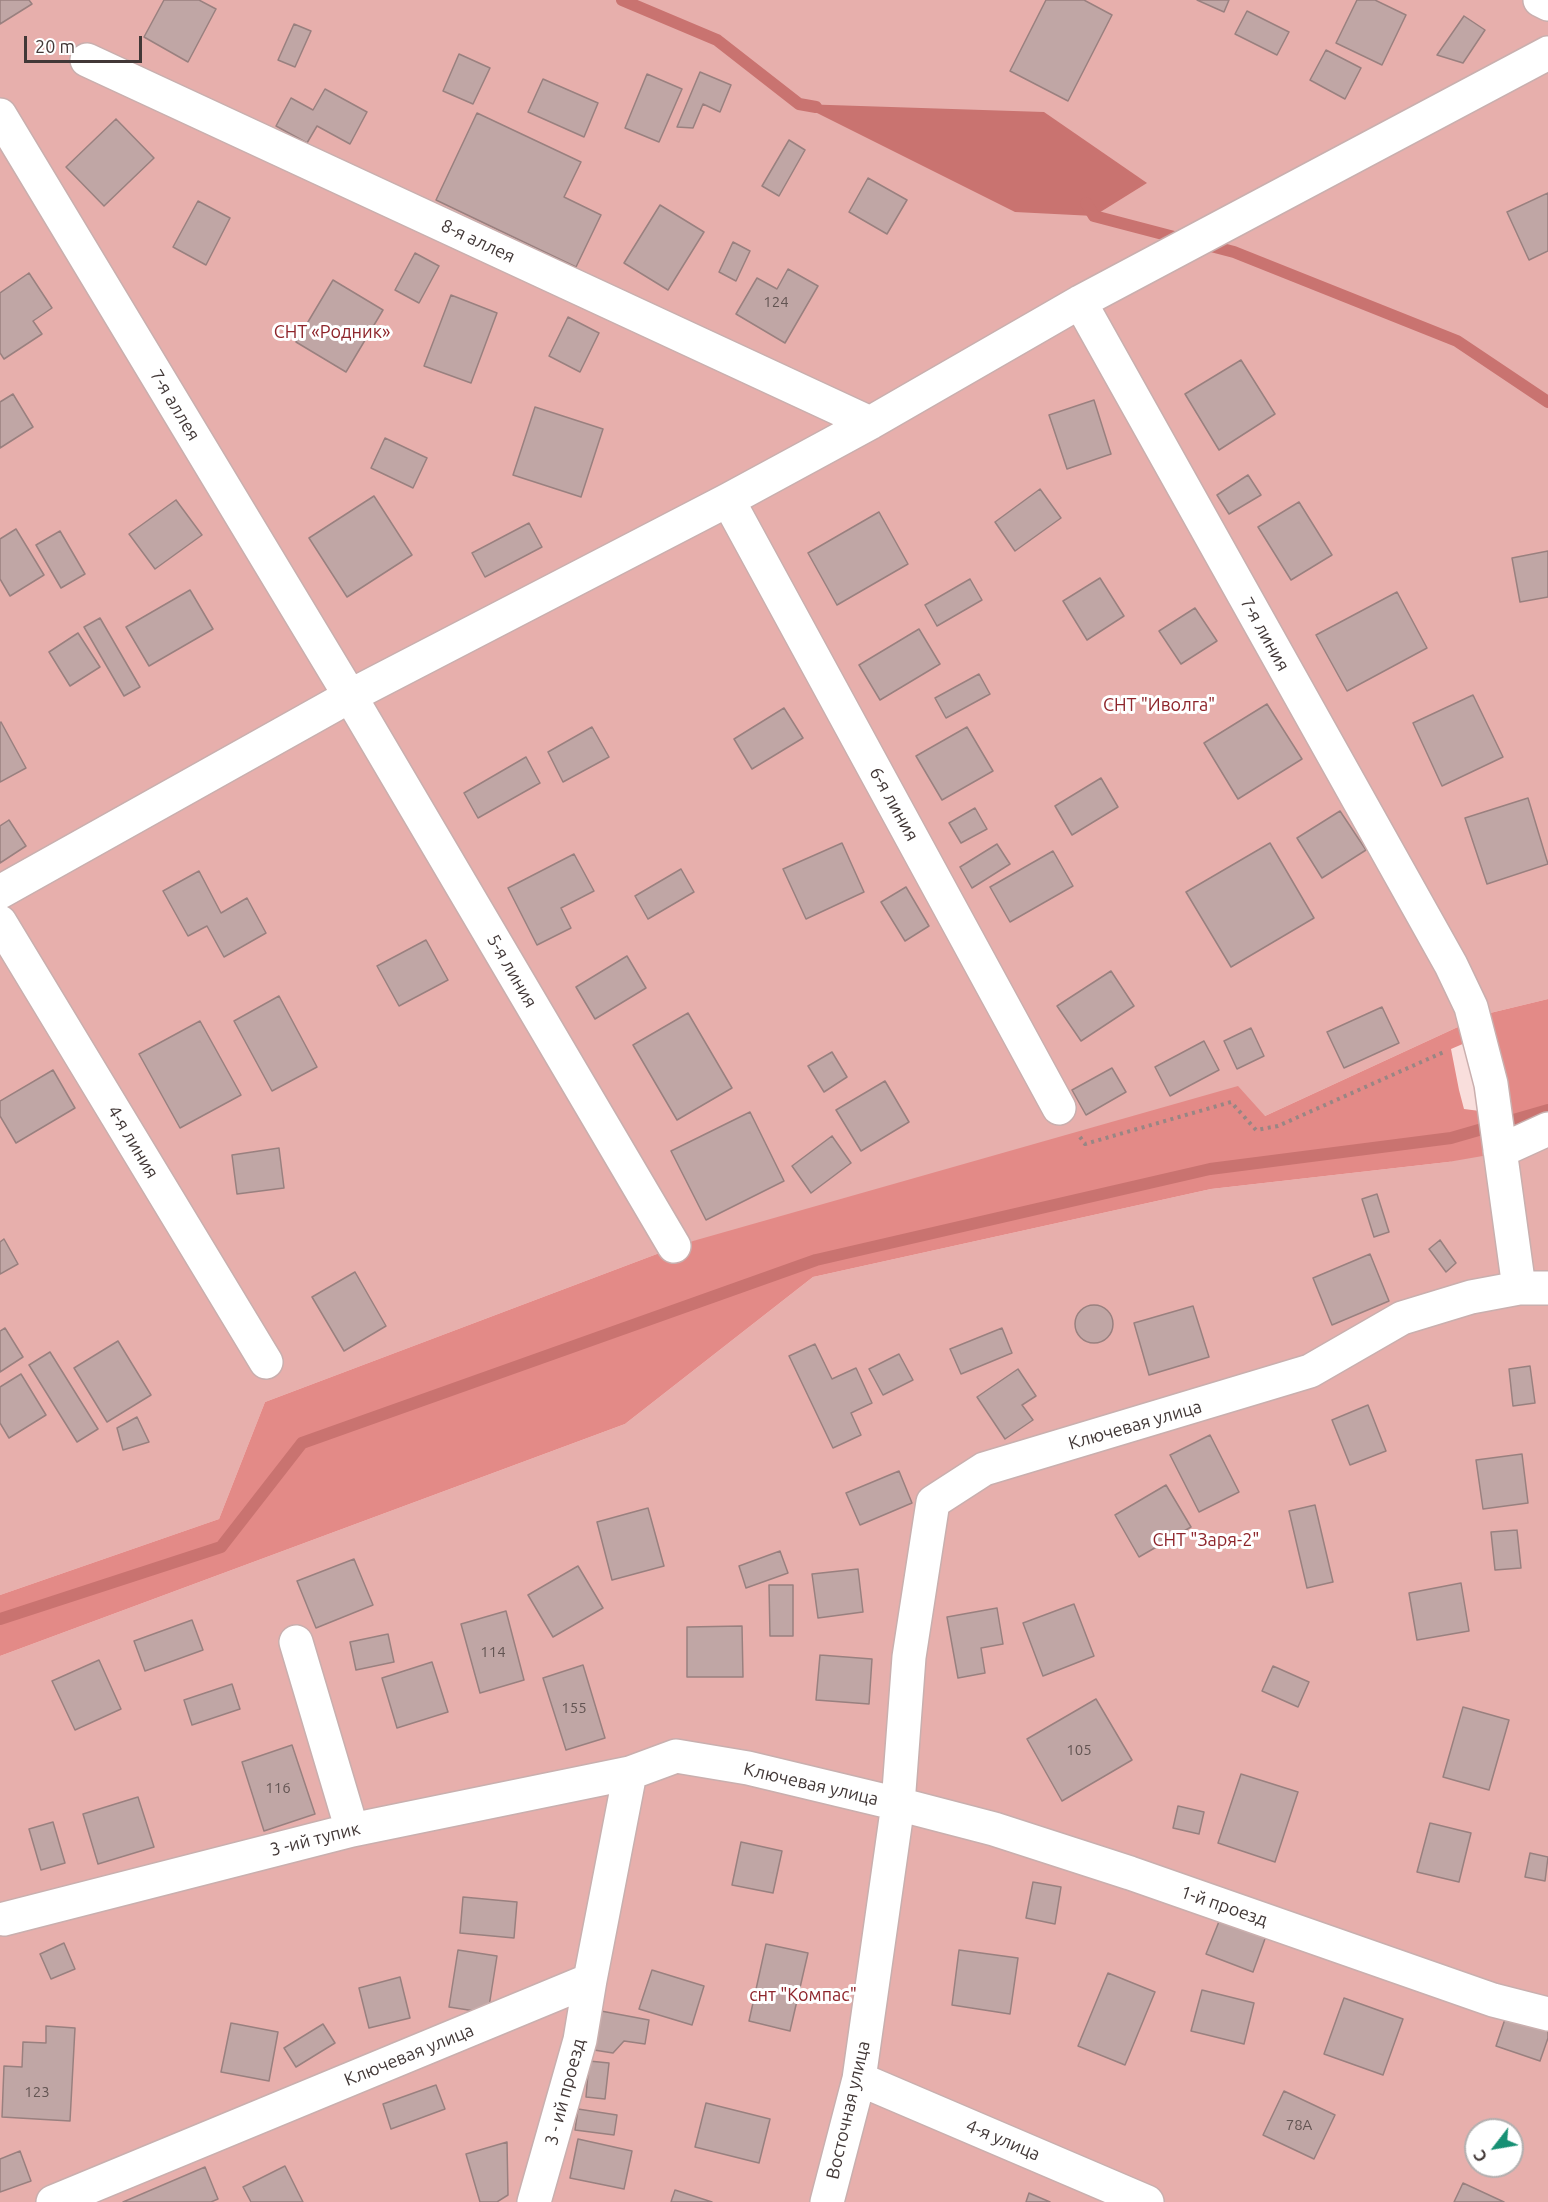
<!DOCTYPE html>
<meta charset="utf-8">
<style>
body{margin:0}
#map{position:relative;width:1548px;height:2202px;overflow:hidden;background:#f9dedc;font-family:Ubuntu,sans-serif}
canvas{display:block}
.north{position:absolute;left:1464px;top:2118px;width:60px;height:60px;box-sizing:border-box;background:#fff;border:2px solid #b3afaf;border-radius:50%;rotate:239deg;font-size:16px;font-weight:700;line-height:24px;text-align:center;color:#423837}
.north::after{content:'';display:block;margin:auto;width:21px;height:27px;background:#179074;clip-path:polygon(50% 0,100% 100%,50% 72%,0 100%)}
.scale{position:absolute;left:24px;top:36px;width:118px;height:27px;box-sizing:border-box;border:3px solid #423837;border-top:0;padding-left:8px;font-size:18px;line-height:21px;white-space:nowrap;color:#423837;-webkit-text-stroke:4px #fff;paint-order:stroke}
</style>
<div id="map">
<canvas width="1548" height="2202"></canvas>
<div class="north">С</div>
<div class="scale">20 m</div>
</div>
<script>
const c = document.querySelector('canvas').getContext('2d');
c.lineJoin = 'round';
function fill(path, color) { c.fillStyle = color; c.fill(path, 'evenodd'); }
const shape = rows => new Path2D(rows.map(r => 'M' + r).join(''));
function stroke(path, color, width, dash) { c.strokeStyle = color; c.lineWidth = width; c.lineCap = dash ? 'butt' : 'round'; c.setLineDash(dash || []); c.stroke(path); }
function label(font, color, halo, rows, align = 'center') {
  c.font = font + ' Ubuntu,sans-serif'; c.lineWidth = 6; c.setLineDash([]); c.textBaseline = 'middle'; c.strokeStyle = halo; c.fillStyle = color; for (const [text, x, y, turn = 0] of rows) {
    c.save(); c.translate(x, y); c.rotate((+turn || 0) * Math.PI / 180); c.textAlign = isNaN(turn) ? turn : align; if (halo) c.strokeText(text, 0, 0); c.fillText(text, 0, 0); c.restore();
  }
}
fill(shape([
 [0,0,1548,0,1548,999,1486,1014,1265,1116,686,1243,265,1402,219,1519,0,1595],
 [1548,1131,1548,2202,0,2202,0,1656,625,1424,813,1277,1211,1189,1448,1162],
 [1476,2130,1512,2130,1512,2166,1476,2166]
]), '#e7afac');
fill(shape([
 [1548,999,1548,1131,1500,1153,1448,1162,1211,1189,813,1277,625,1424,0,1656,0,1595,219,1519,265,1402,686,1243,1238,1086,1265,1116,1486,1014],
 [1479,1037,1496,1113,1464,1109,1459,1090,1451,1049]
]), '#e38a87');
fill(shape([
 [799,104,1044,112,1147,183,1094,216,1015,212]
]), '#c97370');
stroke(shape([
 [622,0,717,40,799,104,816,107],
 [1086,203,1094,216,1178,238],
 [1211,246,1234,252,1457,341,1548,402],
 [0,1619,221,1547,302,1443,816,1260,1210,1169,1451,1138,1548,1110]
]), '#c97370', 12);
const building = shape([
 [0,0,29,0,32,4,0,24,0,0],
 [164,0,199,0,216,9,188,62,144,37,164,0],
 [1046,0,1084,0,1112,15,1068,101,1010,71,1046,0],
 [1197,0,1229,0,1224,12,1197,0],
 [1357,0,1375,0,1406,15,1382,65,1336,43,1357,0],
 [1247,11,1289,32,1277,55,1235,34,1247,11],
 [1464,16,1485,30,1463,63,1437,55,1464,16],
 [294,24,311,31,295,67,278,60,294,24],
 [1326,50,1361,68,1345,99,1310,80,1326,50],
 [459,54,490,68,473,104,443,91,459,54],
 [700,72,731,85,720,112,703,104,693,128,677,127,700,72],
 [647,74,682,89,659,142,625,128,647,74],
 [543,79,598,103,584,137,528,112,543,79],
 [325,89,367,112,350,144,317,126,307,143,276,126,291,98,313,110,325,89],
 [477,113,581,162,564,197,601,215,576,267,436,200,477,113],
 [116,119,154,158,104,206,66,167,116,119],
 [789,140,805,150,779,196,762,186,789,140],
 [868,178,907,200,887,234,849,212,868,178],
 [1548,193,1548,251,1529,260,1507,212,1548,193],
 [198,201,230,218,206,265,173,247,198,201],
 [660,205,704,232,668,290,624,263,660,205],
 [733,242,750,251,736,281,719,272,733,242],
 [415,253,439,266,419,303,395,290,415,253],
 [788,269,818,286,785,343,736,314,757,278,777,289,788,269],
 [29,273,52,308,33,321,42,334,4,359,0,353,0,293,29,273],
 [333,280,383,310,346,372,296,342,333,280],
 [451,295,497,313,471,383,424,366,451,295],
 [568,317,599,333,580,372,549,356,568,317],
 [1241,360,1275,414,1219,450,1185,394,1241,360],
 [13,394,33,427,0,448,0,402,13,394],
 [1094,400,1111,454,1067,469,1049,415,1094,400],
 [535,407,603,429,581,497,513,475,535,407],
 [385,438,427,458,413,488,371,468,385,438],
 [1248,475,1261,495,1229,514,1217,495,1248,475],
 [1040,489,1061,518,1015,551,995,522,1040,489],
 [374,496,412,555,347,597,309,538,374,496],
 [176,500,202,535,155,569,129,534,176,500],
 [1299,502,1332,555,1291,580,1258,527,1299,502],
 [879,512,908,564,837,605,808,553,879,512],
 [529,523,542,547,485,577,472,553,529,523],
 [16,529,44,575,10,596,0,579,0,539,16,529],
 [60,531,85,574,61,588,36,545,60,531],
 [1548,551,1548,597,1520,602,1512,558,1548,551],
 [1100,578,1124,616,1087,640,1063,601,1100,578],
 [970,579,982,600,937,626,925,605,970,579],
 [190,590,213,629,149,666,126,627,190,590],
 [1397,592,1427,648,1347,691,1316,635,1397,592],
 [1195,608,1217,641,1181,664,1159,631,1195,608],
 [100,618,140,687,124,696,84,627,100,618],
 [919,629,940,664,880,700,859,665,919,629],
 [78,633,100,667,70,686,49,652,78,633],
 [979,674,990,694,946,718,935,698,979,674],
 [1473,695,1503,757,1442,786,1413,723,1473,695],
 [1267,704,1302,759,1238,799,1204,743,1267,704],
 [784,708,803,738,752,769,734,739,784,708],
 [1,722,26,768,0,782,0,723,1,722],
 [592,727,609,757,563,782,548,752,592,727],
 [967,727,993,771,942,800,916,756,967,727],
 [526,757,540,783,478,818,464,793,526,757],
 [1101,778,1118,807,1072,835,1055,806,1101,778],
 [1528,798,1548,864,1487,884,1465,818,1528,798],
 [975,808,987,829,961,843,949,823,975,808],
 [1340,811,1366,850,1322,878,1297,838,1340,811],
 [9,820,26,846,0,863,0,826,9,820],
 [842,843,864,892,806,919,783,869,842,843],
 [1270,843,1314,918,1231,967,1186,892,1270,843],
 [997,844,1010,864,972,888,960,867,997,844],
 [1053,851,1073,886,1010,922,990,887,1053,851],
 [574,854,594,891,561,908,571,928,537,945,508,888,574,854],
 [681,869,694,892,648,919,635,896,681,869],
 [199,871,221,913,247,898,266,933,224,957,207,926,188,936,163,891,199,871],
 [906,887,929,926,905,941,881,902,906,887],
 [426,940,448,980,399,1006,377,966,426,940],
 [627,956,646,988,595,1019,576,987,627,956],
 [1111,971,1134,1006,1081,1041,1057,1006,1111,971],
 [279,996,317,1067,272,1091,234,1021,279,996],
 [1382,1007,1399,1043,1344,1068,1327,1032,1382,1007],
 [688,1013,732,1088,677,1120,633,1045,688,1013],
 [200,1021,241,1095,180,1128,139,1054,200,1021],
 [1251,1028,1264,1056,1237,1069,1224,1041,1251,1028],
 [1204,1041,1219,1070,1170,1096,1155,1067,1204,1041],
 [832,1052,847,1077,824,1092,808,1066,832,1052],
 [1112,1068,1126,1092,1086,1115,1072,1090,1112,1068],
 [53,1070,75,1108,16,1143,0,1116,0,1101,53,1070],
 [885,1081,909,1122,861,1151,836,1110,885,1081],
 [750,1112,784,1181,706,1220,671,1151,750,1112],
 [832,1136,851,1163,811,1193,792,1166,832,1136],
 [279,1148,284,1188,237,1194,232,1155,279,1148],
 [1377,1194,1389,1232,1374,1237,1362,1199,1377,1194],
 [4,1239,18,1264,0,1274,0,1242,4,1239],
 [1440,1240,1456,1263,1446,1272,1429,1249,1440,1240],
 [1370,1254,1389,1301,1332,1325,1313,1278,1370,1254],
 [355,1272,386,1326,344,1351,312,1297,355,1272],
 '1075 1324a19 19 0 1 1 38 0a19 19 0 1 1-38 0Z',
 [1193,1306,1209,1357,1149,1375,1134,1323,1193,1306],
 [5,1328,23,1357,0,1372,0,1331,5,1328],
 [1002,1328,1012,1353,961,1374,950,1349,1002,1328],
 [118,1341,151,1395,107,1422,74,1368,118,1341],
 [815,1344,832,1379,856,1368,872,1403,851,1413,861,1435,833,1448,789,1356,815,1344],
 [50,1352,98,1429,77,1442,29,1365,50,1352],
 [899,1354,913,1380,883,1395,869,1369,899,1354],
 [1530,1366,1535,1403,1513,1406,1509,1369,1530,1366],
 [1018,1369,1036,1396,1022,1405,1033,1420,1005,1439,977,1397,1018,1369],
 [21,1374,46,1415,9,1438,0,1423,0,1387,21,1374],
 [1368,1405,1386,1451,1350,1465,1332,1420,1368,1405],
 [137,1417,149,1442,123,1450,117,1428,137,1417],
 [1210,1435,1239,1492,1199,1512,1170,1455,1210,1435],
 [1522,1454,1528,1503,1483,1509,1476,1460,1522,1454],
 [899,1471,912,1503,860,1525,846,1493,899,1471],
 [1166,1485,1191,1527,1139,1557,1115,1515,1166,1485],
 [1315,1505,1333,1582,1307,1588,1289,1511,1315,1505],
 [648,1508,664,1566,612,1580,597,1522,648,1508],
 [1517,1530,1521,1568,1495,1570,1491,1532,1517,1530],
 [780,1551,788,1573,746,1588,739,1566,780,1551],
 [354,1559,373,1605,316,1628,297,1581,354,1559],
 [578,1566,603,1608,553,1637,528,1595,578,1566],
 [858,1569,863,1612,818,1618,812,1574,858,1569],
 [1461,1583,1469,1631,1417,1640,1409,1593,1461,1583],
 [769,1585,793,1585,793,1636,770,1636,769,1585],
 [1074,1604,1094,1656,1043,1676,1023,1623,1074,1604],
 [997,1608,1003,1644,981,1648,985,1673,958,1678,947,1617,997,1608],
 [506,1611,524,1680,480,1693,461,1624,506,1611],
 [192,1620,203,1650,145,1671,134,1641,192,1620],
 [742,1626,743,1677,687,1677,687,1627,742,1626],
 [388,1634,394,1662,356,1670,350,1642,388,1634],
 [820,1655,872,1659,869,1704,816,1700,820,1655],
 [99,1660,121,1709,75,1730,52,1681,99,1660],
 [432,1662,448,1712,397,1728,382,1678,432,1662],
 [583,1665,605,1738,566,1750,543,1678,583,1665],
 [1273,1666,1309,1682,1298,1707,1262,1691,1273,1666],
 [232,1684,240,1709,192,1725,184,1700,232,1684],
 [1096,1699,1132,1760,1062,1801,1027,1739,1096,1699],
 [1463,1707,1509,1720,1489,1790,1443,1777,1463,1707],
 [292,1745,315,1814,264,1831,242,1762,292,1745],
 [1241,1774,1298,1792,1275,1862,1218,1843,1241,1774],
 [138,1797,154,1847,98,1864,83,1814,138,1797],
 [1178,1806,1204,1812,1199,1834,1173,1828,1178,1806],
 [53,1822,65,1863,41,1870,29,1829,53,1822],
 [1430,1823,1471,1833,1459,1882,1417,1872,1430,1823],
 [741,1842,782,1851,773,1893,732,1885,741,1842],
 [1530,1853,1548,1857,1545,1881,1525,1877,1530,1853],
 [1033,1882,1061,1887,1055,1924,1026,1918,1033,1882],
 [463,1897,517,1902,514,1938,460,1933,463,1897],
 [1220,1919,1266,1936,1253,1972,1206,1954,1220,1919],
 [64,1943,75,1969,51,1979,40,1954,64,1943],
 [766,1944,808,1953,790,2031,749,2021,766,1944],
 [458,1950,497,1956,488,2013,449,2007,458,1950],
 [959,1950,1018,1958,1010,2014,952,2005,959,1950],
 [652,1970,704,1986,692,2025,639,2009,652,1970],
 [1108,1973,1155,1992,1125,2065,1078,2046,1108,1973],
 [400,1977,410,2018,369,2028,359,1988,400,1977],
 [1202,1990,1254,2003,1244,2044,1191,2031,1202,1990],
 [1344,1998,1403,2019,1383,2075,1324,2054,1344,1998],
 [1508,2010,1548,2025,1548,2038,1540,2061,1496,2046,1508,2010],
 [601,2011,649,2020,645,2044,624,2041,613,2053,594,2050,601,2011],
 [231,2023,278,2032,269,2081,221,2072,231,2023],
 [323,2024,335,2043,296,2067,284,2048,323,2024],
 [46,2026,75,2028,70,2121,2,2117,4,2066,22,2067,23,2042,46,2043,46,2026],
 [589,2061,609,2063,605,2099,586,2097,589,2061],
 [436,2085,445,2109,391,2129,383,2104,436,2085],
 [1284,2091,1335,2115,1314,2159,1263,2135,1284,2091],
 [706,2103,770,2119,759,2163,695,2147,706,2103],
 [578,2109,617,2115,614,2135,575,2130,578,2109],
 [578,2139,632,2151,624,2189,570,2178,578,2139],
 [507,2142,508,2195,497,2202,480,2202,466,2154,507,2142],
 [20,2151,31,2181,0,2192,0,2159,20,2151],
 [285,2166,303,2202,251,2202,243,2187,285,2166],
 [205,2167,218,2199,211,2202,123,2202,205,2167],
 [1463,2183,1504,2202,1454,2202,1463,2183],
 [675,2190,712,2202,671,2202,675,2190],
 [1029,2193,1050,2202,1026,2202,1029,2193]
]);
fill(building, '#c0a6a5');
stroke(building, '#99807f', 1.5);
const street = shape([
 [1540,0,1548,4],
 [87,60,870,423],
 [0,115,350,696,674,1246],
 [1080,302,1451,965,1471,1007,1491,1084,1519,1288],
 [728,500,1059,1108],
 [0,892,350,696,728,500,870,423,1080,302,1548,53],
 [0,922,266,1362],
 [1500,1151,1548,1129],
 [296,1642,352,1830],
 [4,1919,352,1830,630,1773],
 [859,2079,1147,2202],
 [53,2202,590,1980,630,1773,676,1756,748,1768,898,1804,909,1657,933,1502,984,1469,1310,1371,1402,1318,1471,1297,1519,1288,1548,1288],
 [534,2202,580,2040,590,1980],
 [827,2202,859,2079,898,1804,994,1829,1130,1873,1493,2000,1548,2014]
]);
stroke(street, '#c9afae', 36);
stroke(shape([
 [1080,1137,1085,1144,1231,1102,1256,1130,1278,1126,1446,1051]
]), '#988684', 4, [3, 4.5]);
stroke(street, '#fff', 33);
label('15px', '#625452', null, [
 ["124",776,302],
 ["114",493,1652],
 ["155",574,1708],
 ["105",1079,1750],
 ["116",278,1788],
 ["123",37,2092],
 ["78А",1299,2125]
]);
label('18px', '#423837', '#fff', [
 ["8-я аллея",478,241,25],
 ["7-я аллея",175,405,59],
 ["7-я линия",1265,634,61],
 ["6-я линия",894,804,61],
 ["5-я линия",512,971,60],
 ["4-я линия",133,1142,59],
 ["Ключевая улица",1135,1425,-16],
 ["Ключевая улица",811,1784,13],
 ["3 -ий тупик",315,1839,-14],
 ["1-й проезд",1224,1906,19],
 ["Ключевая улица",409,2055,-22],
 ["3 - ий проезд",565,2092,-75],
 ["Восточная улица",848,2110,-77],
 ["4-я улица",1003,2140,23]
]);
label('18px', '#8e252b', '#fff', [
 ["СНТ «Родник»",332,332],
 ["СНТ \"Иволга\"",1159,705],
 ["СНТ \"Заря-2\"",1206,1540],
 ["снт \"Компас\"",803,1995]
]);
</script>
